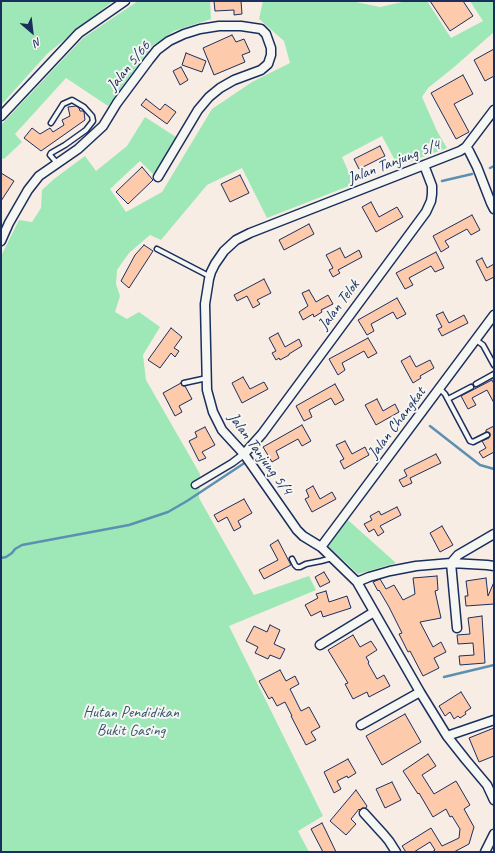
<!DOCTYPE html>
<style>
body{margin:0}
#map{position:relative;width:495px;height:853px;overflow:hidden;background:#f7ede4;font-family:Caveat,sans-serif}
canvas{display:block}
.frame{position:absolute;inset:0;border:2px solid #1b2f5e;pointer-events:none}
.north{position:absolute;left:12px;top:12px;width:40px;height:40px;-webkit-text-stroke:3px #f6f6f2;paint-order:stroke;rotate:152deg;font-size:11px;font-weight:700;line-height:16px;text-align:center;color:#1b2f5e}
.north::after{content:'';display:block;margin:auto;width:14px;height:18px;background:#1b2f5e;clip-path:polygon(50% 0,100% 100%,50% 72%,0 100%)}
</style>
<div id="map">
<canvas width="495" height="853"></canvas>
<div class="frame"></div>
<div class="north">N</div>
</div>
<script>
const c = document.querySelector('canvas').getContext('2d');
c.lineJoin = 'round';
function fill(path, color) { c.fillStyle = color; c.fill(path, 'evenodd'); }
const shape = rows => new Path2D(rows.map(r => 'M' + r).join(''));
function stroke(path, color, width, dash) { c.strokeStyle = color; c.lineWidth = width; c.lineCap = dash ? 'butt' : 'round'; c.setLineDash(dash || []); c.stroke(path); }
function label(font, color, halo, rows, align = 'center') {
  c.font = font + ' Caveat,sans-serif'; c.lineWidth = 4; c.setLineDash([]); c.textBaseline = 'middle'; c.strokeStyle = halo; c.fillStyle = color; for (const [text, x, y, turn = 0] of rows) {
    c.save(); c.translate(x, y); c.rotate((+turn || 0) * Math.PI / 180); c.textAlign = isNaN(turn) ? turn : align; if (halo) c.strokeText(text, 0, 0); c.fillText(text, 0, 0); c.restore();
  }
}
fill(shape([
 [1,1,113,1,48,53,1,105],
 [138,1,210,1,211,19,174,31,152,46,108,106,66,78,15,134,22,142,4,159,1,158,1,125,83,38],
 [263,1,351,1,380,7,407,1,427,1,451,38,483,21,470,1,494,1,494,32,453,68,428,88,422,97,437,131,447,148,398,166,382,136,342,157,354,184,267,218,242,168,207,185,161,240,150,235,129,253,117,270,116,284,120,296,115,312,127,319,139,312,160,327,143,355,146,380,200,474,199,498,254,595,309,576,316,590,229,626,323,816,298,831,309,852,1,852,1,256,19,220,32,222,41,208,42,190,54,179,85,156,96,171,127,146,145,117,176,137,154,175,140,161,110,189,126,212,162,192,212,109,252,82,290,63,284,41,259,19],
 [348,520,396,563,358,574,328,546]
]), '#9ee8b7');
stroke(shape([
 [490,168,494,166],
 [442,181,472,174],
 [430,426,480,465,494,469],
 [1,558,6,557,12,553,15,549,22,545,129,525,168,512,187,501,246,462],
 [444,677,494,665]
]), '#5c90b2', 2.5);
const building = shape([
 [214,1,241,1,242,14,234,15,234,10,215,11,214,1],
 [430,1,463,1,473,16,450,31,430,1],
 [232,35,236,42,244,39,250,52,242,55,245,62,214,75,203,48,232,35],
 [494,49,494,76,485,81,474,60,494,49],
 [186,53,206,61,202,72,182,65,186,53],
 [181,67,188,80,180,85,173,71,181,67],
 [463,75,473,94,454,104,469,132,456,139,431,93,463,75],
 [146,99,160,110,165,104,176,112,167,124,141,105,146,99],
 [76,106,79,108,80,111,83,111,84,112,85,120,41,151,24,138,32,128,40,134,50,128,53,132,64,125,62,120,70,116,68,107,76,106],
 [380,146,385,156,359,169,354,159,380,146],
 [142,167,153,180,128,204,116,192,142,167],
 [1,173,14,181,1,201,1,173],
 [240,175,249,193,230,202,221,184,240,175],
 [371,202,379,217,397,207,403,217,376,232,362,207,371,202],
 [472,215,480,230,471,235,467,229,445,241,449,247,441,252,433,236,472,215],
 [309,224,314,234,284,250,279,240,309,224],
 [144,245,153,251,129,288,121,281,135,255,144,245],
 [340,248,345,258,359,250,362,257,338,270,340,273,333,277,329,270,333,268,326,255,340,248],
 [436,252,444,268,435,272,431,266,409,278,413,285,405,289,396,273,436,252],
 [482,258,487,268,494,264,494,277,486,281,476,261,482,258],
 [264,279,271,293,257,300,260,304,253,308,247,296,237,301,234,295,264,279],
 [309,290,316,302,328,295,333,304,321,310,322,312,314,317,313,314,303,320,299,312,308,306,302,293,309,290],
 [397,298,406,314,397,319,393,312,371,324,374,331,367,335,358,320,397,298],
 [443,312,449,323,464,315,468,323,442,336,438,329,442,327,436,315,443,312],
 [171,328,182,337,174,348,179,351,175,357,171,353,160,368,148,360,171,328],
 [278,333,285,347,299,339,302,346,289,354,289,355,280,360,279,358,276,360,272,353,276,351,269,338,278,333],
 [368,338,377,353,368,358,364,351,342,363,345,370,338,375,329,359,368,338],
 [410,356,416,367,430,360,434,368,420,376,421,378,413,383,401,361,410,356],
 [243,377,250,389,264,382,268,389,242,403,232,383,243,377],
 [492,380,494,384,494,403,487,390,472,398,476,405,468,409,461,396,492,380],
 [181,383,183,386,185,386,192,399,179,406,182,412,175,416,163,393,181,383],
 [335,384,344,400,335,405,331,398,309,410,312,417,304,421,296,406,335,384],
 [377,399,383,411,395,404,399,412,376,425,365,405,377,399],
 [302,425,311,441,302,446,298,439,276,451,279,458,272,462,263,447,302,425],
 [494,426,494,452,483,458,479,452,486,448,482,441,489,438,490,436,490,433,486,432,486,430,494,426],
 [205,427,215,445,202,452,206,458,199,461,189,441,197,437,195,432,205,427],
 [345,441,352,454,365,447,369,455,344,469,340,461,344,459,336,445,345,441],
 [436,454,441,463,410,478,412,483,403,487,399,480,407,476,404,470,436,454],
 [313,486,320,499,332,492,336,499,312,512,305,499,309,497,306,490,313,486],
 [244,499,252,513,238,521,241,527,234,531,227,517,218,522,214,515,244,499],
 [397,507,401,515,380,526,384,532,378,536,374,529,369,532,364,524,372,520,370,516,379,511,381,515,397,507],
 [442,526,453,545,440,552,430,533,442,526],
 [278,540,291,565,264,579,259,570,278,560,270,545,278,540],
 [324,572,330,582,320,587,315,577,324,572],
 [437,576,438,590,435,591,441,618,420,622,433,647,441,642,446,652,434,658,439,668,423,676,410,651,408,652,399,634,402,633,389,607,379,590,378,591,373,582,380,579,386,589,394,585,403,600,415,594,413,578,437,576],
 [486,578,488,596,494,582,494,604,466,606,465,596,468,596,466,581,486,578],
 [326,591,329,602,347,596,351,608,323,617,321,611,311,616,305,605,318,598,316,594,326,591],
 [482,616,485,663,460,665,459,656,474,655,473,643,458,644,457,635,470,634,468,618,482,616],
 [270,625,280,630,274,644,285,649,280,659,270,655,268,659,255,653,258,647,246,641,254,626,267,632,270,625],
 [353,635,360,647,371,641,377,650,366,657,369,662,368,663,377,679,384,675,390,686,369,697,367,692,353,699,345,684,348,683,328,650,353,635],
 [280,670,286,681,295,676,299,684,290,689,301,711,309,707,320,727,311,732,316,740,306,745,291,716,292,716,285,702,277,706,272,697,269,699,259,681,280,670],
 [461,692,471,708,465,712,466,714,460,718,458,716,454,719,450,712,445,716,439,706,461,692],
 [405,714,421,742,382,765,366,736,405,714],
 [494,728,494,756,479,762,469,738,494,728],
 [428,754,436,766,422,775,434,794,456,781,470,805,464,809,474,827,469,844,454,852,432,852,435,850,430,842,414,852,406,852,402,846,431,828,442,846,459,838,460,829,452,816,450,817,446,809,433,817,419,793,418,794,403,771,428,754],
 [348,759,356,773,348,778,347,776,337,781,341,789,334,793,324,772,348,759],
 [392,782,401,800,385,808,376,789,392,782],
 [356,790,367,806,366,808,362,808,360,810,359,809,351,819,356,824,346,835,330,821,356,790],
 [322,823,326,831,336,852,323,852,311,829,322,823]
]);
fill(building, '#fdcaac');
stroke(building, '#1b2f5e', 1);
const service = shape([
 [51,123,63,104,72,100,84,107,92,116,93,121,86,130,65,145,51,153,50,155,57,163],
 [157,249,209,276],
 [476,340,483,345,494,365],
 [184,383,207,378],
 [476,384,494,374],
 [440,389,445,394,470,441,473,442,487,435],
 [448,399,471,387],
 [292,559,295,565,297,567,300,567,306,564,321,561,332,558]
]);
const pedestrian = shape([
 [195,485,232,463,244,454]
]);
const minor = shape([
 [494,110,466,147,460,151,250,233,236,240,224,251,215,264,211,272,209,279,205,304,207,390,213,412,222,430,244,454,297,530,303,536,321,547,357,582,420,692,447,736,466,760,487,785,494,800],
 [1,116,79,33,125,1],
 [466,147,469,151,477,167,491,203,494,209],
 [1,241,9,223,28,190,39,176,78,149,103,126,117,103,149,60,157,50,169,41,184,34,200,29,219,26,241,26,261,29,266,34,271,48,271,55,268,64,261,70,234,80,220,88,209,97,198,110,158,177],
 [244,454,262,434,426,212,431,201,432,194,432,186,424,165],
 [321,547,494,315],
 [357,582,369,577,390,571,416,566,451,563,487,565,494,566],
 [457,628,451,563,458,555,494,534],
 [320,645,374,612],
 [361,725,420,692],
 [447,736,494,720],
 [364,813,384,835,389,841,396,852],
 [485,852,494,834]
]);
stroke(service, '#1b2f5e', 7);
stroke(pedestrian, '#1b2f5e', 9);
stroke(minor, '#1b2f5e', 11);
stroke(service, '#f6f6f2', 4);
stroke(pedestrian, '#f6f6f2', 6);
stroke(minor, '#f6f6f2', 8);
label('16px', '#1b2f5e', '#f6f6f2', [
 ["Jalan 5/66",129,66,-51],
 ["Jalan Tanjung 5/4",394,162,-21],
 ["Jalan Telok",339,305,-53],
 ["Jalan Changkat",397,423,-53],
 ["Jalan Tanjung 5/4",260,454,54]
]);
label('16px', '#355470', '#f6f6f2', [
 ["Hutan Pendidikan",131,713],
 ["Bukit Gasing",131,731]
]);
</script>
